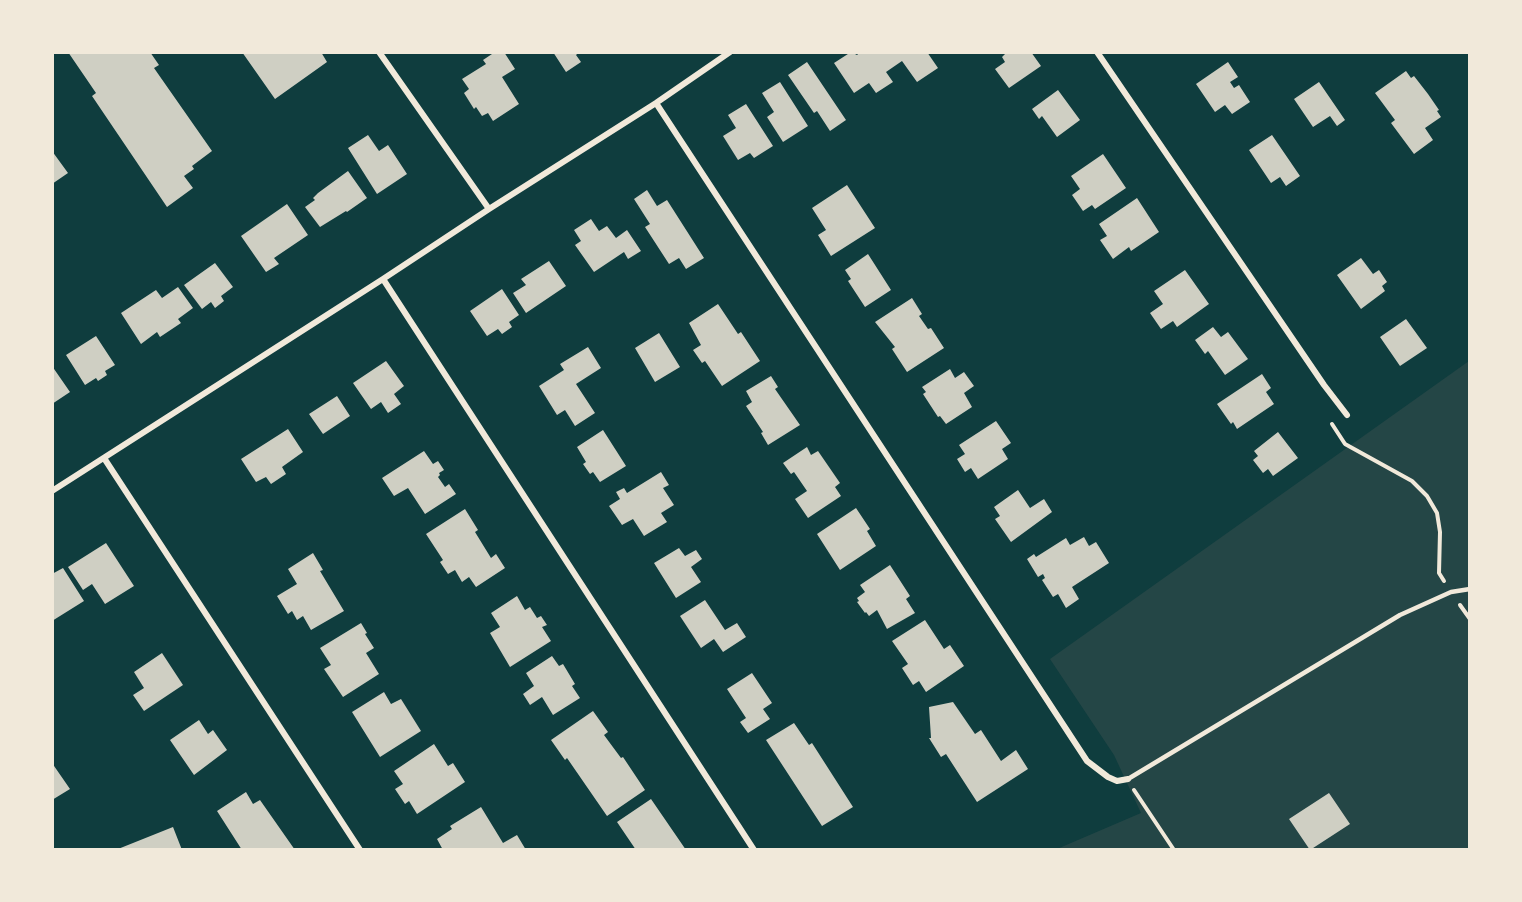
<!DOCTYPE html>
<style>
body{margin:0}
#map{position:relative;width:1522px;height:902px;overflow:hidden;background:#0f3d3e;font-family:Jost,sans-serif}
canvas{display:block}
.frame{position:absolute;inset:0;border:54px solid #f1e9da;pointer-events:none}
</style>
<div id="map">
<canvas width="1522" height="902"></canvas>
<div class="frame"></div>
</div>
<script>
const c = document.querySelector('canvas').getContext('2d');
c.lineJoin = 'round';
function fill(path, color) { c.fillStyle = color; c.fill(path, 'evenodd'); }
const shape = rows => new Path2D(rows.map(r => 'M' + r).join(''));
function stroke(path, color, width, dash) { c.strokeStyle = color; c.lineWidth = width; c.lineCap = dash ? 'butt' : 'round'; c.setLineDash(dash || []); c.stroke(path); }
fill(shape([
 [1469,361,1469,849,1057,849,1141,813,1114,755,1050,659]
]), '#244646');
fill(shape([
 [68,52,150,52,159,65,154,68,212,151,192,166,194,169,184,176,193,188,167,207,92,96,96,93],
 [242,52,321,52,327,62,275,99],
 [495,52,504,52,515,69,502,77,519,104,493,121,488,113,482,116,476,107,474,109,464,93,469,89,462,79,486,64,483,60],
 [553,52,579,52,576,55,581,62,566,72],
 [851,52,857,55,860,52,927,52,938,68,917,82,902,61,886,72,893,82,876,93,869,83,854,93,834,63],
 [1007,52,1031,52,1041,66,1009,88,995,69,1005,62,1002,57],
 [807,62,846,120,830,131,817,111,814,113,788,75],
 [1228,62,1238,77,1230,82,1234,88,1239,85,1250,102,1232,114,1225,105,1215,112,1196,84],
 [1406,71,1411,78,1414,76,1428,94,1439,110,1437,111,1441,117,1425,128,1433,140,1414,154,1391,123,1395,120,1375,93],
 [780,82,808,126,783,142,767,117,774,112,762,93],
 [1319,82,1345,120,1337,126,1330,116,1313,127,1294,99],
 [1058,90,1080,120,1057,137,1042,116,1039,119,1032,109],
 [746,104,773,146,754,158,750,153,738,160,723,136,736,128,728,115],
 [368,135,379,151,388,145,407,174,377,194,348,148],
 [1272,135,1300,176,1286,186,1280,177,1271,183,1249,150],
 [52,151,68,173,52,184],
 [1103,154,1126,188,1095,209,1092,205,1083,211,1072,195,1080,189,1071,176],
 [348,171,367,198,347,212,346,211,320,227,305,207,315,200,313,198,318,193],
 [847,185,875,228,831,256,818,235,826,230,812,208],
 [647,190,657,206,667,200,704,258,686,269,679,258,669,264,645,227,650,224,634,199],
 [1137,198,1159,232,1131,251,1129,247,1113,259,1100,240,1107,236,1099,224],
 [287,204,308,235,274,258,279,264,266,272,241,236],
 [591,219,599,231,607,226,616,238,627,230,641,251,628,259,624,252,594,272,575,245,581,241,574,230],
 [868,254,891,290,865,307,848,281,851,279,845,270],
 [1361,258,1373,274,1379,270,1387,282,1382,286,1385,291,1361,309,1337,275],
 [549,261,566,286,526,313,513,293,526,285,521,279],
 [215,263,233,287,221,296,224,301,215,308,211,302,202,309,184,285],
 [1185,270,1209,304,1177,327,1173,321,1161,329,1150,313,1163,304,1154,291],
 [178,287,193,308,178,319,181,323,160,337,157,332,141,344,121,313,156,290,162,298],
 [502,289,519,315,509,322,512,327,502,334,498,329,487,336,470,311],
 [912,298,922,314,919,316,928,329,931,328,944,348,907,372,892,349,895,347,875,322],
 [718,304,738,334,741,332,760,361,722,386,705,361,702,363,693,350,701,345,689,323],
 [1406,319,1427,348,1400,366,1380,337],
 [1213,327,1221,337,1228,332,1248,359,1225,375,1208,351,1205,354,1195,340],
 [659,333,680,367,655,382,635,348],
 [96,336,115,365,105,371,107,375,98,381,96,378,85,385,66,355],
 [588,347,601,368,576,384,595,413,575,426,565,410,557,415,539,386,564,370,560,364],
 [386,361,404,386,394,394,401,404,388,413,381,402,371,409,353,383],
 [52,366,70,392,52,404],
 [950,369,955,378,964,372,974,386,964,393,972,407,946,424,940,416,938,417,923,394,926,392,922,387],
 [1262,374,1271,388,1266,392,1274,404,1237,429,1233,422,1231,424,1217,404],
 [771,376,778,387,775,389,800,425,768,445,761,433,763,432,746,406,752,402,746,391],
 [337,396,350,416,323,434,309,414],
 [996,421,1011,443,1002,449,1008,459,978,479,971,468,965,472,957,459,965,454,959,445],
 [288,429,303,452,282,467,286,474,271,484,266,477,256,482,241,459],
 [603,430,626,466,600,482,593,472,590,474,583,464,586,462,577,447],
 [1278,432,1298,458,1273,476,1268,469,1263,473,1253,460,1258,456,1254,451],
 [807,447,811,455,818,451,840,483,835,487,841,496,808,518,795,499,807,491,794,472,791,474,783,463],
 [424,451,433,464,438,461,444,470,439,473,440,475,438,477,445,487,449,484,456,494,425,514,408,488,394,496,382,478],
 [661,472,669,485,663,488,674,505,661,513,667,522,644,536,633,519,622,525,609,506,620,499,616,492,624,488,627,493],
 [1018,490,1030,508,1044,499,1052,512,1011,542,995,519,1000,516,994,507],
 [856,508,870,529,867,531,876,546,840,570,817,534],
 [465,509,478,530,475,532,491,558,496,554,505,568,476,587,469,577,462,582,455,570,448,574,440,562,443,560,426,534],
 [1084,537,1089,546,1096,542,1109,563,1072,587,1079,599,1066,608,1058,594,1053,597,1042,580,1045,578,1043,574,1038,577,1027,559,1034,554,1036,557,1066,538,1070,545],
 [106,543,134,586,105,604,92,584,83,590,68,567],
 [679,548,685,556,696,550,702,559,691,567,701,582,676,598,654,563],
 [313,553,323,570,320,571,344,611,311,630,303,616,297,620,292,611,288,614,277,596,297,584,288,569],
 [890,565,910,596,906,599,915,613,887,629,877,610,869,616,866,612,865,613,857,602,859,601,857,598,865,592,860,585],
 [63,568,84,601,52,621,52,574],
 [517,596,525,610,530,607,537,618,541,616,547,625,542,627,551,641,510,667,490,633,500,627,491,613],
 [705,600,725,630,737,623,746,637,723,652,714,639,701,648,680,616],
 [925,620,944,649,950,645,964,666,926,692,919,681,913,685,902,668,908,664,892,641],
 [361,623,367,633,365,634,374,648,366,653,379,674,343,697,324,669,331,665,320,648],
 [162,653,183,685,144,711,133,695,144,688,134,672],
 [552,656,559,666,563,664,575,684,572,686,580,698,553,715,542,697,530,705,523,694,534,686,526,673],
 [752,673,772,703,763,709,770,719,748,733,740,722,746,718,727,689],
 [384,692,391,704,401,699,421,731,380,757,352,712],
 [953,702,975,734,981,730,1001,761,1016,750,1028,769,977,802,946,754,941,757,929,738,931,738,929,707],
 [593,711,608,732,604,735,621,758,623,757,645,790,607,816,567,758,565,760,551,740],
 [199,720,208,734,213,730,227,750,194,775,170,740],
 [794,723,809,745,812,743,853,807,822,826,766,740],
 [434,744,448,766,453,763,465,782,417,814,409,801,405,804,395,789,403,784,394,771],
 [52,763,70,789,52,800],
 [246,792,253,804,260,800,295,850,242,850,217,811],
 [1329,793,1350,824,1310,850,1289,819],
 [651,799,686,850,636,850,617,822],
 [481,807,503,843,517,835,526,850,443,850,437,839,452,829,450,826],
 [173,827,182,850,118,850,118,849]
]), '#cfcfc3');
stroke(shape([
 [1332,424,1345,444,1412,481,1427,496,1437,513,1440,532,1439,573,1444,581],
 [1460,605,1470,619],
 [1134,790,1174,850]
]), '#f1e9da', 4);
stroke(shape([
 [1128,779,1400,615,1451,592,1470,589]
]), '#f1e9da', 4.5);
stroke(shape([
 [379,52,489,209],
 [1097,52,1324,385,1347,415],
 [656,103,1087,761,1108,777,1117,781,1128,779],
 [383,279,754,850],
 [104,458,360,850],
 [52,491,383,279,489,209,656,103,730,52]
]), '#f1e9da', 6);
</script>
